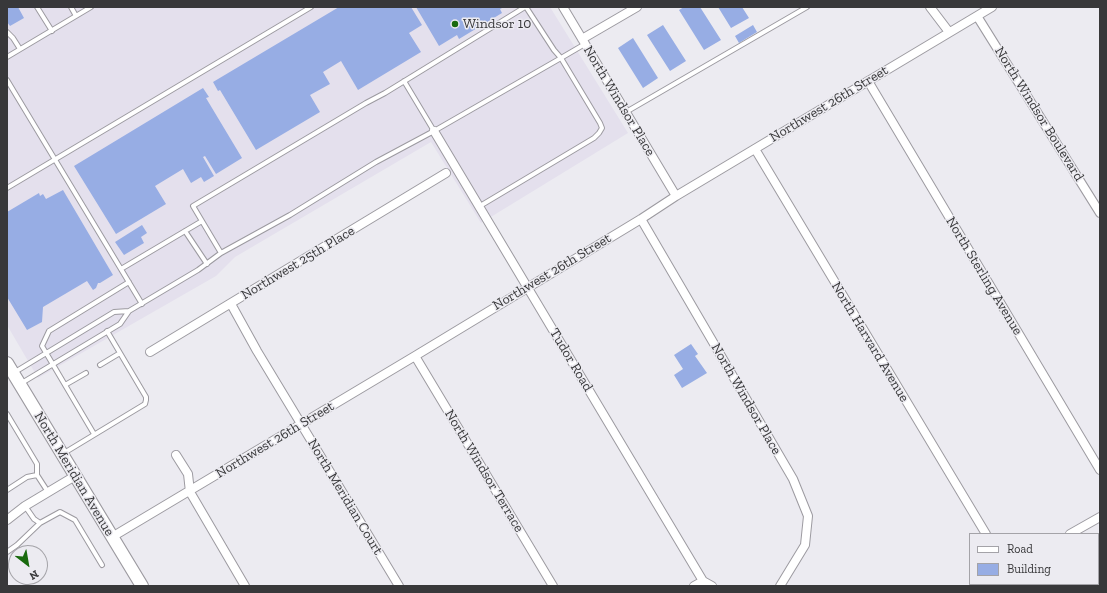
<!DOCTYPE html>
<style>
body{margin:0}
#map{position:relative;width:1107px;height:593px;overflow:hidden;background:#ecebf1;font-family:"Zilla Slab",serif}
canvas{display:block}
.frame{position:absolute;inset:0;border:8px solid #38383a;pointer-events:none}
.legend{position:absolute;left:969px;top:533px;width:130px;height:52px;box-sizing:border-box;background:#ecebf1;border:1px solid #a4a3a8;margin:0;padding:5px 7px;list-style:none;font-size:12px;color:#38383a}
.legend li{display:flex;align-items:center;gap:8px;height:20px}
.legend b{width:20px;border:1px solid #a4a3a8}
.north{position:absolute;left:8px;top:545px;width:40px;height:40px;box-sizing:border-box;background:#ecebf1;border:1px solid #a4a3a8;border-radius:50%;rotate:149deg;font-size:11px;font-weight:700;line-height:16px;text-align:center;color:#38383a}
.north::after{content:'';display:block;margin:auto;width:14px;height:18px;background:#196a0e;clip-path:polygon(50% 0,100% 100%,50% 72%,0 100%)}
</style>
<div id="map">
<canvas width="1107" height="593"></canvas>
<div class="frame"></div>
<ul class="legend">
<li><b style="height:5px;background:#fff"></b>Road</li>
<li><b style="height:11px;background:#97ade4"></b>Building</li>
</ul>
<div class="north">N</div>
</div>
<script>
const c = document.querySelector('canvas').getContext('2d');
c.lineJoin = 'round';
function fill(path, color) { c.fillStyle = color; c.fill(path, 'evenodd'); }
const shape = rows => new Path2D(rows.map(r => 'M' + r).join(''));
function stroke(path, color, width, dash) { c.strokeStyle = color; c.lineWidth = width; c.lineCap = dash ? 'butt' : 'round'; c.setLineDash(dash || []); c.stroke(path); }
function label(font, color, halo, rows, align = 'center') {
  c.font = font + ' "Zilla Slab",serif'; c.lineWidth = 3; c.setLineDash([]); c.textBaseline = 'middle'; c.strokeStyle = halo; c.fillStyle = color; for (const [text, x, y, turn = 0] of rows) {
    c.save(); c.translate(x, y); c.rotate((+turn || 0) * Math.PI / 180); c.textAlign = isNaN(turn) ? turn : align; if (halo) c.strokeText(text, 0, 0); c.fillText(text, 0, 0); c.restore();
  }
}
fill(shape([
 [7,7,550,7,628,133,481,223,431,142,235,257,216,276,38,378,7,325]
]), '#e4e0ed');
fill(shape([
 [7,7,18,7,24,18,10,26,7,22],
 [339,7,411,7,422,25,409,33,421,52,358,90,341,61,323,72,330,84,310,95,320,112,256,150,220,90,218,91,213,82],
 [416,7,504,7,500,9,502,13,459,39,457,35,439,46],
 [684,7,700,7,721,40,704,50,679,10],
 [718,7,742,7,749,18,731,28],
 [663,25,686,61,670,71,647,35],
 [753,25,757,32,739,43,735,36],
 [633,38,658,78,643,88,618,48],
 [203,88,209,97,206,98,242,158,216,174,205,156,203,157,214,176,204,182,201,177,191,183,183,169,155,186,166,204,116,234,74,166],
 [63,190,113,275,100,283,98,283,96,288,93,290,87,281,43,307,42,322,27,330,7,297,7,212,39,193,40,196,43,194,46,199],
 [142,225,147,233,141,237,144,243,124,255,115,242],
 [691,344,698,354,695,356,707,373,682,388,674,375,683,369,674,355],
 [1100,543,1100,576,1098,577,1098,545],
 [1045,584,1073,584,1074,586,1046,586]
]), '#97ade4');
const service = shape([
 [37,7,52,31],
 [71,7,76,16],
 [526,7,554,50,561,58,585,44],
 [7,32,13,38,20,49],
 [7,57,91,7],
 [7,80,142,304],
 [404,81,434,131],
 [626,112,807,7],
 [7,188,311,7],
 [185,231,207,264],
 [221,253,193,206,366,103,385,93,525,7],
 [121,269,202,221],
 [129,311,198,270,221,253,290,215,376,162,434,131,561,58,600,123,602,128,599,133,594,138,480,206],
 [100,365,120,353],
 [15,372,114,312,129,311,120,324,20,384],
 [65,385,86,373],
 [7,414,37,464,37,475,48,492],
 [94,434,42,346,49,331,129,282],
 [64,453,145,404,146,400,146,397,107,331],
 [7,490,27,477,37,475],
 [25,506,34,519,40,523],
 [7,552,17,545,40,523,60,512,75,520,102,565]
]);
const minor = shape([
 [563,7,676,196],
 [930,7,949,32],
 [977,16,1100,213],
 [582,39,637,7],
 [868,81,1100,470],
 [434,131,703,581,712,586],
 [755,149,986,534],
 [641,219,793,479,808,516,805,545,780,586],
 [231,304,257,351,399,586],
 [150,352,446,173],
 [415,356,553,586],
 [176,455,188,474,190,492,245,586],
 [7,520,25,506,75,476],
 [1070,534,1100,517],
 [112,537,415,356,641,219,676,196,992,7],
 [694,586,703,581],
 [983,586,986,584]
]);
const secondary = shape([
 [7,363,142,586]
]);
stroke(service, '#9c9aa0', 6);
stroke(minor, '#9c9aa0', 10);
stroke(secondary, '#9c9aa0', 14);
stroke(service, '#fff', 4);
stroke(minor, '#fff', 8);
stroke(secondary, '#fff', 12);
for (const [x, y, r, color] of [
 [455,24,4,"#196a0e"]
]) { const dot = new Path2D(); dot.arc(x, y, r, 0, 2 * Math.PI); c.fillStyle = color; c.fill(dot); stroke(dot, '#ecebf1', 1.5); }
label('14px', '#38383a', '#ecebf1', [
 ["Windsor 10",463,24]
], 'left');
label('14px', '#38383a', '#ecebf1', [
 ["North Windsor Place",619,101,59],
 ["Northwest 26th Street",829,104,-31],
 ["North Windsor Boulevard",1039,114,58],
 ["Northwest 25th Place",298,263,-31],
 ["Northwest 26th Street",552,272,-31],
 ["North Sterling Avenue",984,276,59],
 ["North Harvard Avenue",870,342,59],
 ["Tudor Road",571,360,59],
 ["North Windsor Place",746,399,60],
 ["Northwest 26th Street",275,440,-31],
 ["North Windsor Terrace",484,471,59],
 ["North Meridian Avenue",74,474,59],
 ["North Meridian Court",345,497,59]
]);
</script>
